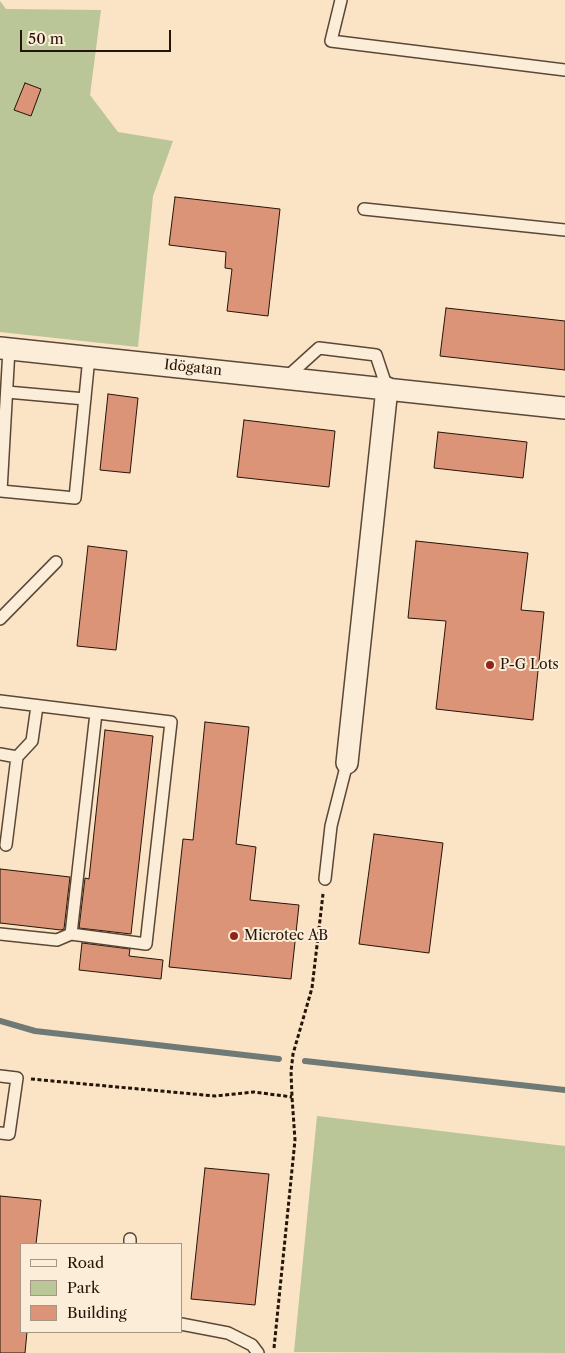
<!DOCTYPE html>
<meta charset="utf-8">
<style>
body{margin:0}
#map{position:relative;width:565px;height:1353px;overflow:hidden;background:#fae4c5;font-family:"Libre Caslon Text",serif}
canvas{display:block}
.legend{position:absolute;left:20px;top:1243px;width:162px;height:90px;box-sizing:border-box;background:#fcedd9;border:1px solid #a69685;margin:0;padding:6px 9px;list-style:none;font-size:15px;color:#251408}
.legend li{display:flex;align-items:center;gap:10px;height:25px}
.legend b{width:25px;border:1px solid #a69685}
.scale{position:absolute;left:20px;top:30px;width:151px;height:22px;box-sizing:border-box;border:2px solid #251408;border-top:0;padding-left:6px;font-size:15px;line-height:18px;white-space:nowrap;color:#251408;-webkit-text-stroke:4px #fcedd9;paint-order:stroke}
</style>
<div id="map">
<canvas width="565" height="1353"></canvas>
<ul class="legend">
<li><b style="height:6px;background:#fcedd9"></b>Road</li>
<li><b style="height:14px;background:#bac598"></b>Park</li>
<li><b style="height:14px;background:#db9477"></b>Building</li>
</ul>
<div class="scale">50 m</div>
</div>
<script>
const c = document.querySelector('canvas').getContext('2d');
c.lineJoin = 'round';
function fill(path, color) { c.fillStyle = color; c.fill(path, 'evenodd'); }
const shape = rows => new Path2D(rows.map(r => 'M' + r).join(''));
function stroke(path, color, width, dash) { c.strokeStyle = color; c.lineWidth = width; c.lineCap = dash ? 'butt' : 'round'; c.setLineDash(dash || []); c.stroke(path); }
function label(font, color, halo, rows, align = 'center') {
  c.font = font + ' "Libre Caslon Text",serif'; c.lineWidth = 4; c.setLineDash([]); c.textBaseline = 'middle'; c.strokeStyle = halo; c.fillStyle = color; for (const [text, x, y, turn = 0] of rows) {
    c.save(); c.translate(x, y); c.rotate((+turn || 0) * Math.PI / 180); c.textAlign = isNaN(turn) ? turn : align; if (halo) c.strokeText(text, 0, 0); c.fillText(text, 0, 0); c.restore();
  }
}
fill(shape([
 [0,1,6,9,101,10,90,95,118,132,173,141,153,196,138,347,0,332],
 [317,1116,565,1146,565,1353,294,1352]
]), '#bac598');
stroke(shape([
 [0,1021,35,1031,279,1059],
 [305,1061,565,1090]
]), '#6f7975', 6);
const building = shape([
 [25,83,41,89,31,116,14,110,25,83],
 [175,197,280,209,268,316,227,311,232,269,225,268,226,252,169,245,175,197],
 [446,308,565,321,565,370,440,356,446,308],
 [108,394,138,398,130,473,100,470,108,394],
 [244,420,335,431,329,487,237,477,244,420],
 [438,432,527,442,523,478,434,468,438,432],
 [416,541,528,553,521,610,544,612,533,720,436,709,446,621,408,618,416,541],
 [88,546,127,551,116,650,77,646,88,546],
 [205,722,249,727,236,844,256,847,250,900,299,905,291,979,169,967,183,839,193,840,205,722],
 [105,730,153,736,131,934,79,928,85,878,89,879,105,730],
 [374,834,443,843,429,953,359,944,374,834],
 [0,869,70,877,64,929,61,930,0,923,0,869],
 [82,943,130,949,129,956,163,960,161,979,79,970,82,943],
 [205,1168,269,1174,255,1305,191,1299,205,1168],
 [0,1196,41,1200,36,1244,21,1244,21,1332,27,1332,25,1353,0,1353,0,1196]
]);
fill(building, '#db9477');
stroke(building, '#251408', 1);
const lane = shape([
 [341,0,331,41,565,70],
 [364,209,565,230],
 [9,349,1,491,75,498,89,357],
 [287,377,319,348,376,355,387,388],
 [7,392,85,399],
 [0,619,56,562],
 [0,701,171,722,146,944,71,934,57,940,0,934],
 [0,754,17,757],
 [6,845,17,757,32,741,37,706],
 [325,879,331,826,347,763],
 [71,934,96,713],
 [0,1076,17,1078,9,1134,0,1133],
 [130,1244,130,1239],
 [181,1324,228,1333,252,1345,258,1353]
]);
const street = shape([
 [0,348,565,408],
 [347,763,387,388]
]);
stroke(lane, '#5a4837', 14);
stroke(street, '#5a4837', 24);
stroke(shape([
 [31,1079,215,1096,254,1092,292,1097],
 [274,1348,295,1140,292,1097,291,1072,293,1054,312,988,323,894]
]), '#251408', 3, [4, 2.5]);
stroke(lane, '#fcedd9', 11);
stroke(street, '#fcedd9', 21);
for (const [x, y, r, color] of [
 [490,665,5,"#8f2418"],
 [234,936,5,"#8f2418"]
]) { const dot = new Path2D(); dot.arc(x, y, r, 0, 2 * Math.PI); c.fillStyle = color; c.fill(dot); stroke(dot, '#fcedd9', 2); }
label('14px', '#251408', '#fcedd9', [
 ["Idögatan",193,368,6]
]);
label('14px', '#251408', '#fcedd9', [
 ["P-G Lots",500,665],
 ["Microtec AB",244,936]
], 'left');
</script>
